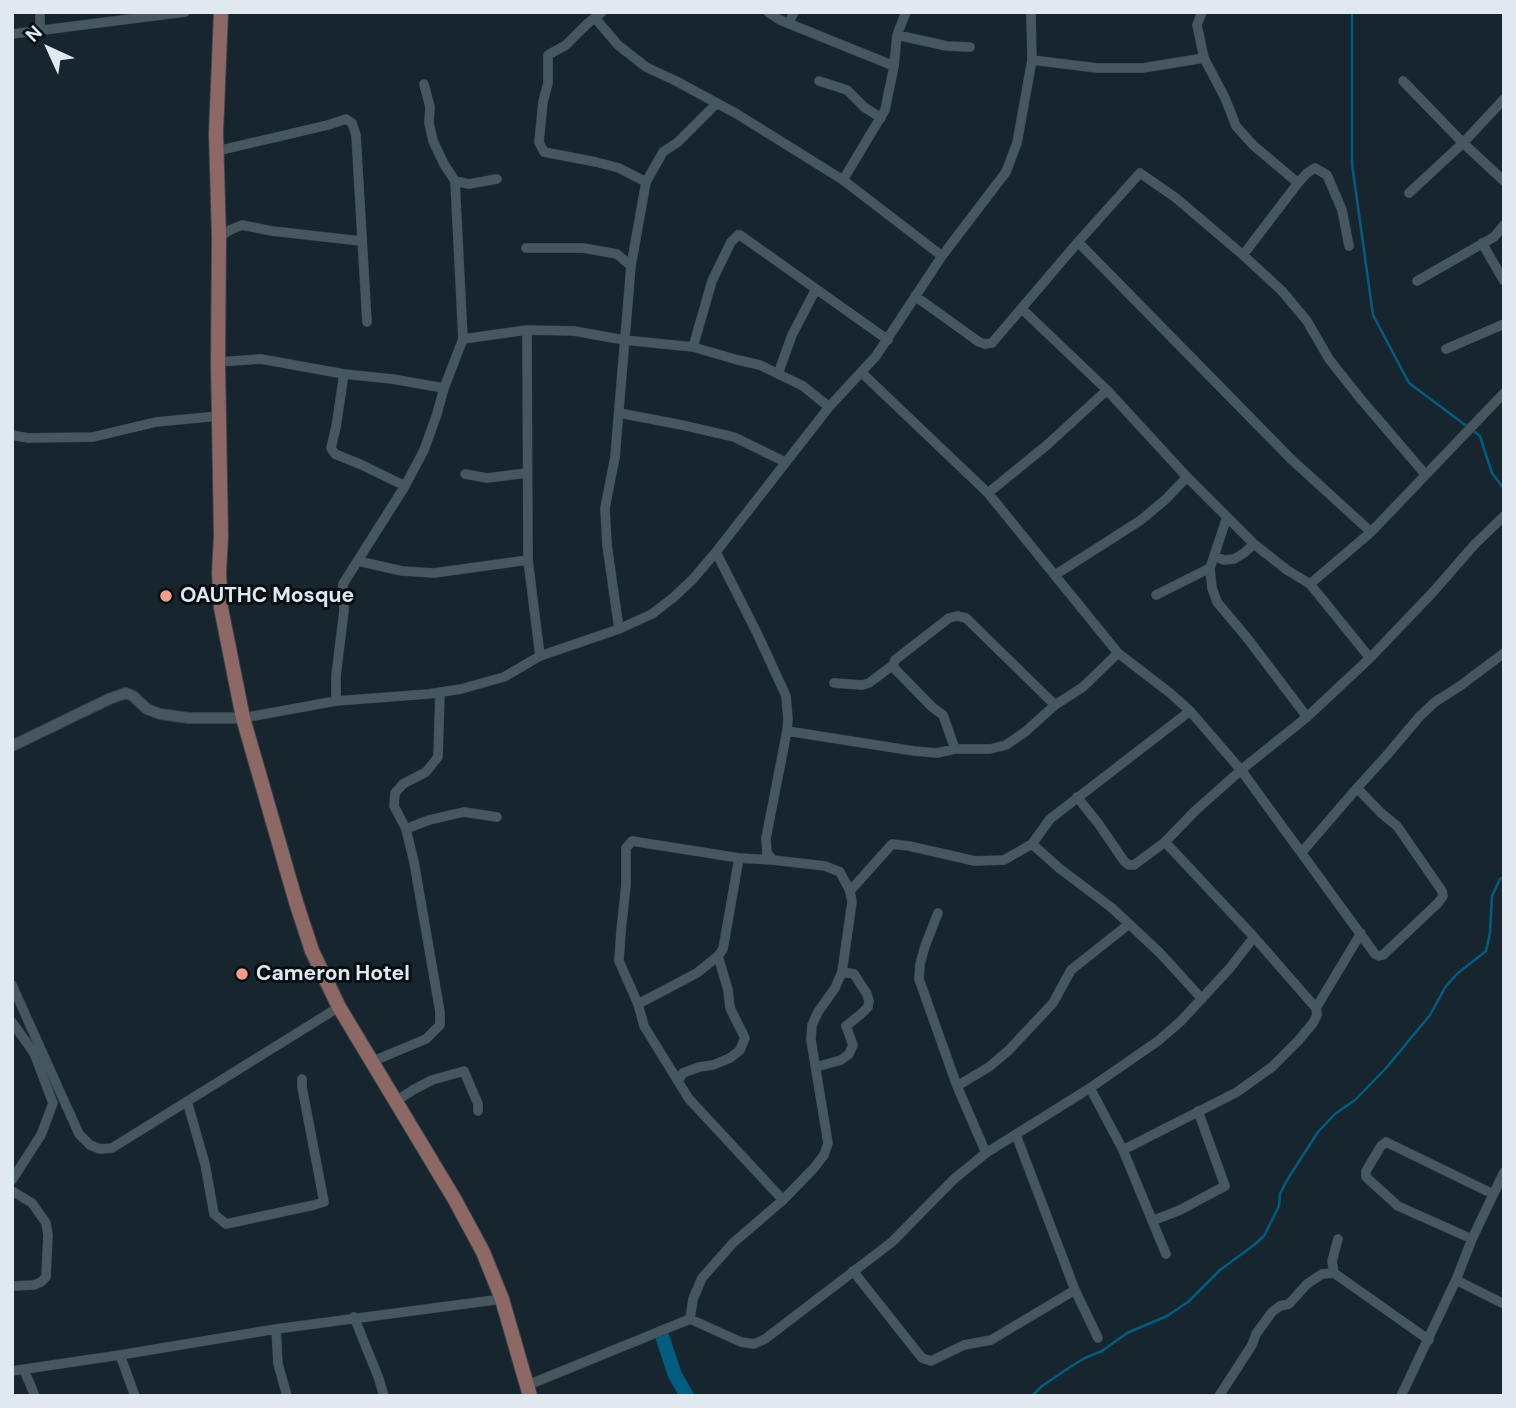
<!DOCTYPE html>
<style>
body{margin:0}
#map{position:relative;width:1516px;height:1408px;overflow:hidden;background:#17252e;font-family:"DM Sans",sans-serif}
canvas{display:block}
.frame{position:absolute;inset:0;border:14px solid #e0e9ef;pointer-events:none}
.north{position:absolute;left:14px;top:14px;width:70px;height:70px;-webkit-text-stroke:5px #070e11;paint-order:stroke;rotate:315deg;font-size:19px;font-weight:700;line-height:28px;text-align:center;color:#e0e9ef}
.north::after{content:'';display:block;margin:auto;width:24px;height:32px;background:#e0e9ef;clip-path:polygon(50% 0,100% 100%,50% 72%,0 100%)}
</style>
<div id="map">
<canvas width="1516" height="1408"></canvas>
<div class="frame"></div>
<div class="north">N</div>
</div>
<script>
const c = document.querySelector('canvas').getContext('2d');
c.lineJoin = 'round';
const shape = rows => new Path2D(rows.map(r => 'M' + r).join(''));
function stroke(path, color, width, dash) { c.strokeStyle = color; c.lineWidth = width; c.lineCap = dash ? 'butt' : 'round'; c.setLineDash(dash || []); c.stroke(path); }
function label(font, color, halo, rows, align = 'center') {
  c.font = font + ' "DM Sans",sans-serif'; c.lineWidth = 6; c.setLineDash([]); c.textBaseline = 'middle'; c.strokeStyle = halo; c.fillStyle = color; for (const [text, x, y, turn = 0] of rows) {
    c.save(); c.translate(x, y); c.rotate((+turn || 0) * Math.PI / 180); c.textAlign = isNaN(turn) ? turn : align; if (halo) c.strokeText(text, 0, 0); c.fillText(text, 0, 0); c.restore();
  }
}
stroke(shape([
 [1352,12,1352,164,1373,315,1409,383,1480,436,1492,473,1504,489],
 [1032,1396,1042,1386,1070,1367,1085,1358,1102,1351,1127,1333,1167,1316,1188,1302,1220,1270,1254,1245,1264,1236,1279,1206,1280,1194,1287,1180,1318,1132,1335,1114,1355,1100,1387,1067,1430,1015,1446,986,1458,973,1486,951,1490,933,1492,896,1500,879,1504,877]
]), '#005d82', 2.5);
stroke(shape([
 [661,1333,675,1375,687,1396]
]), '#005d82', 14);
const minor = shape([
 [40,12,40,32],
 [602,12,587,24,566,45,548,55,548,83,543,102,539,142,544,152,596,162,619,168,646,182],
 [768,12,780,20,894,66],
 [1202,12,1197,25,1204,58,1225,98,1236,126,1253,145,1298,183],
 [595,18,618,45,646,67,676,81,737,114,843,180,942,256],
 [789,23,794,12],
 [12,34,185,12],
 [897,35,947,46,970,47],
 [1032,60,1097,68,1143,68,1204,58],
 [819,81,847,90,864,107,881,118],
 [1403,81,1463,143,1504,181],
 [217,151,328,125,346,119,352,123,356,135,367,322],
 [843,180,885,110,894,66,897,35,906,12],
 [455,181,469,184,497,179],
 [1409,193,1463,143,1504,99],
 [219,238,228,231,242,225,272,231,361,241],
 [1078,242,1291,459,1371,532],
 [1482,243,1504,281],
 [526,248,583,248,617,254,631,266],
 [1243,255,1298,183,1307,173,1315,168,1327,175,1342,210,1349,246],
 [1417,281,1494,237,1504,225],
 [915,296,979,342,985,344,992,343,1078,242,1140,173,1176,198,1243,255,1282,291,1307,321,1329,359,1359,397,1425,474],
 [1022,309,1107,390,1187,477,1254,544,1287,570,1310,584,1370,658],
 [527,330,528,560,540,656],
 [463,339,527,330,574,331,624,340,693,347,738,360,760,365,803,386,829,407],
 [693,347,712,281,731,242,738,235,740,235,888,340],
 [1446,349,1504,324],
 [218,362,261,359,344,374,392,379,444,388],
 [862,373,988,493,1118,653,1170,693,1190,711,1241,770,1375,954,1379,956,1383,955,1438,903,1443,896,1442,891,1397,826,1381,813,1357,788],
 [344,374,336,427,331,448,335,454,362,465,405,486],
 [778,374,792,335,816,289],
 [619,413,682,425,734,437,785,462],
 [12,435,28,438,93,437,156,422,219,416],
 [465,474,487,478,527,473],
 [988,493,1047,445,1107,390],
 [1227,517,1210,568,1212,588,1217,602,1248,639,1307,717],
 [716,552,757,633,786,696,788,719,787,731,766,838,767,853,773,860],
 [1214,556,1224,560,1234,559,1244,553,1254,544],
 [358,561,402,571,434,573,528,560],
 [1055,575,1141,520,1166,499,1187,477],
 [1310,584,1371,532,1504,393],
 [1156,595,1210,568],
 [619,629,607,545,605,508,615,457,631,266,646,182,663,152,678,142,717,103],
 [893,665,895,669,932,707,943,715,955,749],
 [834,683,862,685,869,683,893,665,895,660,949,618,957,616,966,618,1055,705],
 [336,701,336,675,344,611,343,584,405,486,424,450,437,414,444,388,463,339,455,181,444,164,433,141,429,123,430,107,424,84],
 [243,718,336,701,428,694,461,689,504,677,540,656,619,629,652,614,674,597,693,579,716,552,829,407,876,356,942,256,1006,172,1017,143,1032,60,1031,12],
 [787,731,914,751,937,753,955,749,990,749,1006,745,1025,732,1055,705,1083,687,1118,653],
 [1077,797,1098,823,1124,861,1129,865,1134,865,1165,842,1195,811,1241,770,1307,717,1370,658,1434,591,1474,545,1504,516],
 [406,829,429,820,464,812,497,817],
 [1165,842,1254,937,1316,1008],
 [1032,844,1059,868,1112,908,1160,953,1202,999],
 [1302,852,1357,788,1387,755,1420,716,1435,702,1460,686,1504,653],
 [850,891,892,844,909,846,975,861,1004,860,1032,844,1050,819,1190,711],
 [938,913,925,946,920,964,919,979,957,1086,986,1153],
 [12,985,79,1134,90,1145,100,1149,112,1148,339,1007],
 [638,1004,697,973,718,956,723,949,739,858],
 [12,1022,34,1053,53,1103,41,1135,12,1180],
 [371,1062,426,1039,440,1025,440,1012,414,862,406,829,394,806,395,793,403,784,426,772,438,757,440,693],
 [816,1067,841,1060,849,1054,853,1045,846,1026,860,1015,868,1007,869,1001,867,994,854,974,842,972],
 [678,1081,683,1073,699,1067,713,1065,730,1058,740,1050,745,1038,730,1008,728,990,718,956],
 [957,1086,989,1067,1009,1050,1053,1003,1071,970,1129,924],
 [1090,1088,1123,1150,1166,1254],
 [187,1101,205,1164,214,1214,226,1224,314,1205,324,1202,302,1087,302,1079],
 [396,1101,413,1090,432,1080,464,1071,478,1104,478,1111],
 [1016,1135,1075,1290,1098,1338],
 [1123,1150,1237,1092,1272,1067,1298,1041,1313,1023,1317,1015,1316,1008,1361,933],
 [12,1191,32,1203,46,1223,48,1235,46,1277,41,1282,34,1285,12,1286],
 [1152,1221,1180,1210,1225,1186,1198,1111],
 [1338,1239,1332,1261,1334,1273,1429,1340],
 [1472,1239,1398,1206,1366,1177,1366,1171,1381,1146,1386,1142,1493,1194],
 [853,1271,922,1358,931,1361,964,1345,991,1340,1075,1290],
 [1456,1280,1504,1304],
 [354,1317,379,1379,384,1396],
 [690,1319,693,1299,702,1278,733,1243,783,1200,814,1168,824,1155,828,1143,811,1040,812,1025,818,1012,835,988,842,972,852,902,850,891,840,872,825,866,773,860,739,858,632,841,626,848,626,885,621,931,619,961,638,1004,644,1026,689,1099,783,1200],
 [276,1329,278,1364,287,1396],
 [120,1355,135,1396],
 [24,1370,35,1396],
 [12,1371,120,1355,276,1329,502,1299],
 [528,1385,690,1319,741,1342,754,1344,765,1339,892,1242,954,1179,986,1153,1090,1088,1158,1041,1181,1021,1230,968,1254,937],
 [1219,1396,1252,1345,1256,1334,1272,1312,1280,1306,1289,1304,1307,1284,1322,1274,1334,1273],
 [1401,1396,1456,1280,1472,1239,1504,1172]
]);
const tertiary = shape([
 [12,746,109,699,126,693,133,696,147,709,160,714,189,718,243,718]
]);
const primary = shape([
 [221,12,216,133,219,238,218,362,221,536,219,573,221,608,243,718,296,902,312,951,339,1007,455,1200,483,1252,502,1299,530,1396]
]);
stroke(minor, '#38434a', 10);
stroke(tertiary, '#38434a', 12);
stroke(primary, '#38434a', 16);
stroke(minor, '#475760', 9);
stroke(tertiary, '#475760', 10);
stroke(primary, '#8d6864', 14);
for (const [x, y, r, color] of [
 [166,596,7,"#f49d8c"],
 [242,974,7,"#f49d8c"]
]) { const dot = new Path2D(); dot.arc(x, y, r, 0, 2 * Math.PI); c.fillStyle = color; c.fill(dot); stroke(dot, '#070e11', 2.5); }
label('bold 21px', '#e0e9ef', '#070e11', [
 ["OAUTHC Mosque",180,596],
 ["Cameron Hotel",256,974]
], 'left');
</script>
